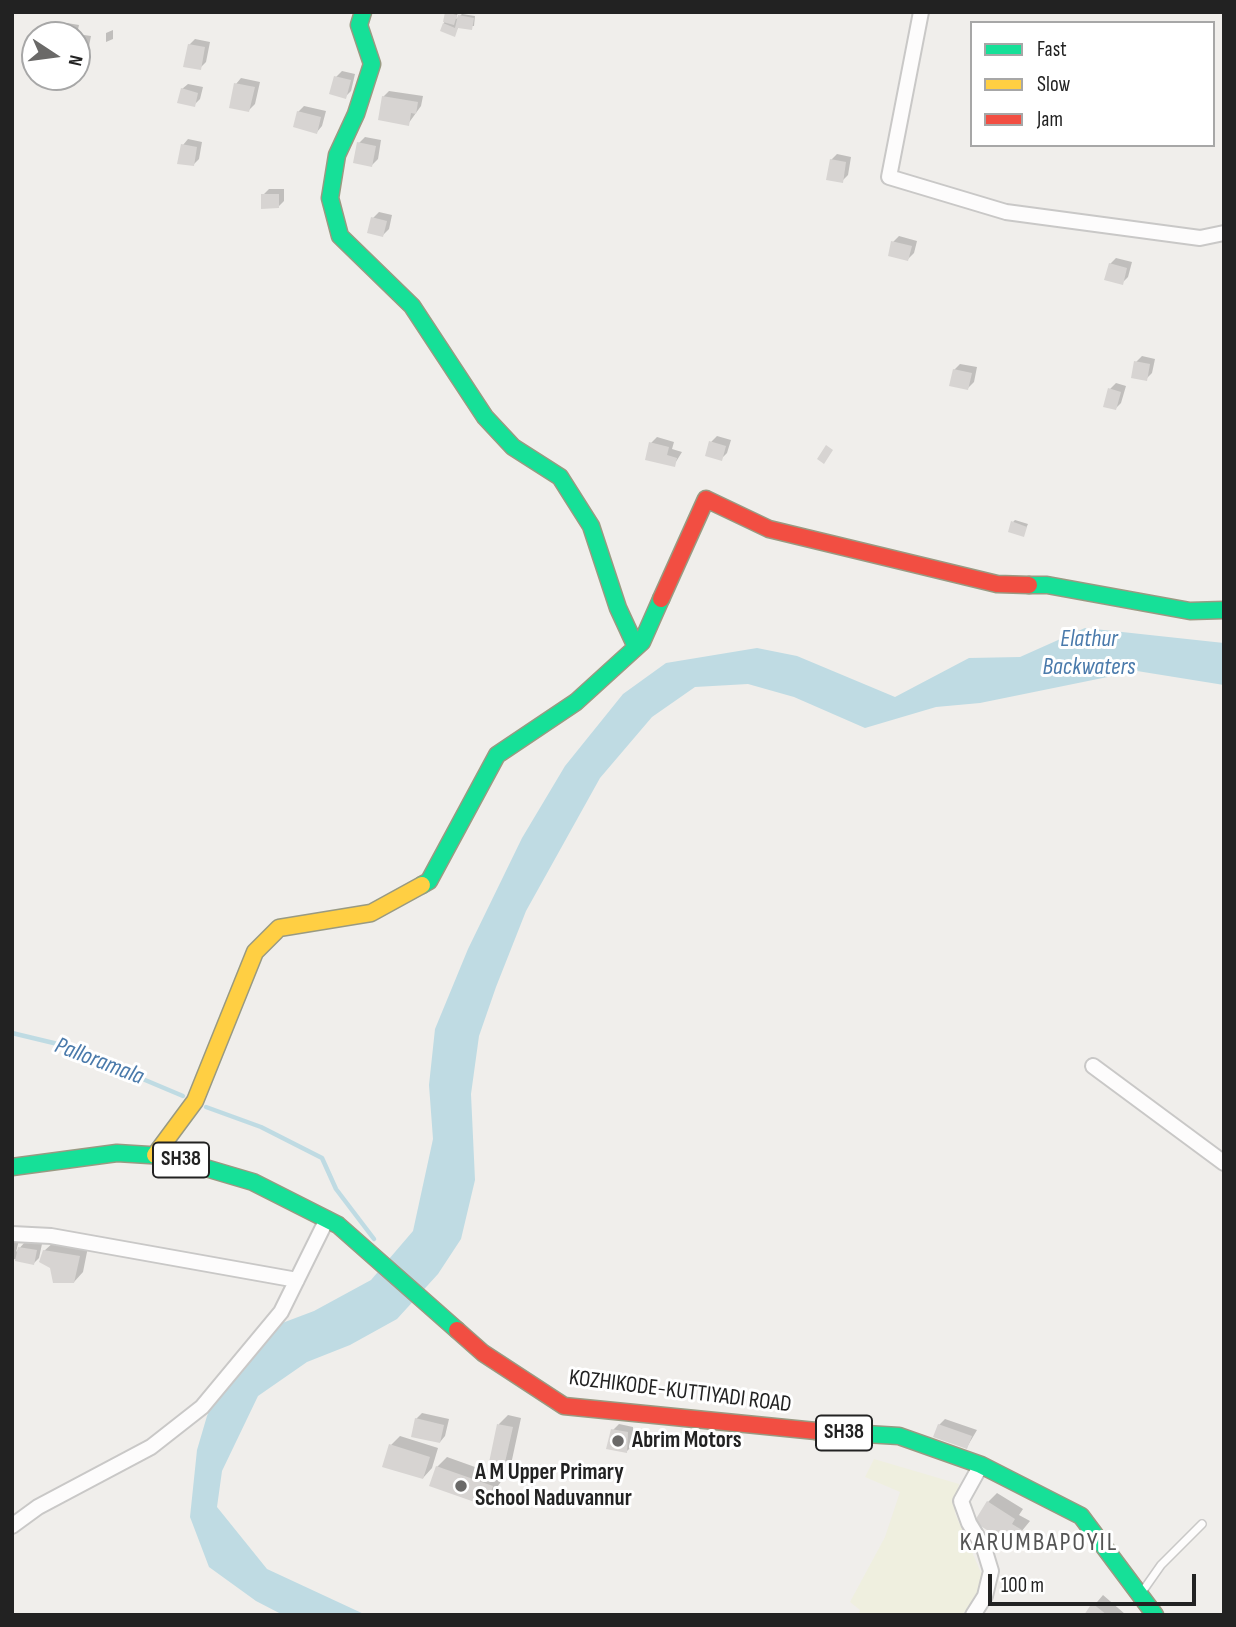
<!DOCTYPE html>
<style>
body{margin:0}
#map{position:relative;width:1236px;height:1627px;overflow:hidden;background:#f0eeeb;font-family:"Sofia Sans Condensed",sans-serif}
canvas{display:block}
.frame{position:absolute;inset:0;border:14px solid #222;pointer-events:none}
.legend{position:absolute;left:970px;top:21px;width:245px;height:126px;box-sizing:border-box;background:#fff;border:2px solid #a7a7a7;margin:0;padding:9px 12px;list-style:none;font-size:21px;color:#222}
.legend li{display:flex;align-items:center;gap:14px;height:35px}
.legend b{width:35px;border:2px solid #a7a7a7}
.north{position:absolute;left:21px;top:21px;width:70px;height:70px;box-sizing:border-box;background:#fff;border:2px solid #a7a7a7;border-radius:50%;rotate:103deg;font-size:19px;font-weight:700;line-height:28px;text-align:center;color:#222}
.north::after{content:'';display:block;margin:auto;width:24px;height:32px;background:#6a6968;clip-path:polygon(50% 0,100% 100%,50% 72%,0 100%)}
.scale{position:absolute;left:988px;top:1574px;width:208px;height:32px;box-sizing:border-box;border:4px solid #222;border-top:0;padding-left:9px;font-size:21px;line-height:24px;white-space:nowrap;color:#222;-webkit-text-stroke:5px #fff;paint-order:stroke}
</style>
<div id="map">
<canvas width="1236" height="1627"></canvas>
<div class="frame"></div>
<ul class="legend">
<li><b style="height:9px;background:#16e098"></b>Fast</li>
<li><b style="height:9px;background:#ffcf43"></b>Slow</li>
<li><b style="height:9px;background:#f24e42"></b>Jam</li>
</ul>
<div class="north">N</div>
<div class="scale">100 m</div>
</div>
<script>
const c = document.querySelector('canvas').getContext('2d');
c.lineJoin = 'round';
function fill(path, color) { c.fillStyle = color; c.fill(path, 'evenodd'); }
const shape = rows => new Path2D(rows.map(r => 'M' + r).join(''));
function stroke(path, color, width, dash) { c.strokeStyle = color; c.lineWidth = width; c.lineCap = dash ? 'butt' : 'round'; c.setLineDash(dash || []); c.stroke(path); }
function label(font, color, halo, rows, align = 'center') {
  c.font = font + ' "Sofia Sans Condensed",sans-serif'; c.lineWidth = 6; c.setLineDash([]); c.textBaseline = 'middle'; c.strokeStyle = halo; c.fillStyle = color; for (const [text, x, y, turn = 0] of rows) {
    c.save(); c.translate(x, y); c.rotate((+turn || 0) * Math.PI / 180); c.textAlign = isNaN(turn) ? turn : align; if (halo) c.strokeText(text, 0, 0); c.fillText(text, 0, 0); c.restore();
  }
}
fill(shape([
 [874,1459,959,1484,955,1513,982,1575,978,1594,962,1615,858,1615,860,1610,850,1602,885,1537,900,1492,865,1477]
]), '#efefdf');
fill(shape([
 [1085,628,1224,643,1224,685,1137,671,980,703,936,707,865,728,794,697,748,684,695,687,652,717,600,778,526,911,496,987,479,1036,471,1094,475,1180,461,1239,438,1274,397,1319,350,1345,307,1362,258,1396,222,1471,217,1507,267,1569,366,1615,283,1615,256,1601,209,1567,190,1517,197,1450,207,1416,223,1379,269,1328,314,1311,371,1280,413,1231,433,1139,429,1085,435,1029,468,949,522,838,565,766,623,694,666,663,757,648,797,656,895,697,969,658,1020,657]
]), '#bfdbe3');
fill(shape([
 [447,12,458,12,456,19,462,14,475,16,474,26,459,26,454,35,442,30],
 [67,23,79,25,77,34,91,36,89,46,83,52,77,51,77,35,60,35],
 [113,30,113,39,106,42,106,33],
 [195,39,210,42,206,62,200,68,189,45],
 [342,71,355,74,351,91,345,97,336,77],
 [241,78,260,82,255,104,249,110,236,84],
 [188,84,203,87,200,99,194,105,182,89],
 [389,91,423,96,421,106,408,124,383,97],
 [304,106,326,111,322,126,317,132,298,112],
 [365,137,381,140,378,159,372,165,359,143],
 [188,139,202,142,199,159,193,165,183,145],
 [837,154,851,157,848,175,842,181,831,160],
 [269,189,284,189,284,201,278,207,263,195],
 [379,212,392,215,389,229,383,235,373,218],
 [899,236,917,241,914,253,908,259,893,242],
 [1116,258,1132,262,1128,277,1122,283,1110,264],
 [1142,356,1155,359,1152,373,1146,379,1136,362],
 [960,364,977,367,974,382,968,388,954,370],
 [1116,383,1126,386,1121,403,1115,409,1110,389],
 [717,436,731,440,727,453,721,459,711,442],
 [657,437,674,442,672,449,682,452,674,465,651,443],
 [1015,520,1028,524,1023,535,1013,522],
 [12,1239,19,1240,16,1252,25,1242,42,1244,39,1258,33,1264,14,1259,12,1267],
 [54,1242,88,1247,83,1272,74,1282,51,1266,44,1251],
 [422,1413,449,1419,445,1436,440,1442,416,1419],
 [508,1415,521,1418,510,1469,485,1504,437,1467,447,1457,489,1472,499,1424],
 [945,1419,977,1430,967,1447,939,1425],
 [619,1424,633,1427,633,1445,627,1451,613,1430],
 [400,1436,438,1448,432,1468,423,1478,391,1445],
 [997,1493,1023,1509,1019,1515,1030,1521,1012,1543,988,1502],
 [1103,1595,1125,1614,1124,1615,1086,1615]
]), '#0003');
stroke(shape([
 [12,1033,62,1045,183,1096],
 [206,1107,261,1127,322,1158,336,1189,374,1239]
]), '#bfdbe3', 4.5);
fill(shape([
 [445,12,457,15,454,25,443,22],
 [458,15,474,18,472,30,458,28,455,37,440,31,443,23,455,28],
 [188,44,205,47,201,70,183,67],
 [334,76,351,80,346,99,329,94],
 [234,83,255,87,249,112,229,108],
 [181,88,198,93,195,107,177,103],
 [382,96,418,102,416,114,411,113,409,126,378,120],
 [297,111,321,117,317,134,293,127],
 [357,142,376,146,372,167,353,163],
 [181,144,197,147,194,166,177,164],
 [830,159,846,162,843,183,826,180],
 [261,194,279,194,279,208,261,209],
 [371,217,387,221,383,237,367,233],
 [891,241,912,246,908,261,888,256],
 [1109,263,1127,268,1123,285,1104,280],
 [1134,361,1150,364,1147,381,1131,378],
 [953,369,972,373,968,390,949,386],
 [1108,388,1121,392,1116,410,1103,407],
 [709,441,726,446,722,461,705,456],
 [649,442,669,447,667,455,677,458,675,467,645,460],
 [826,445,833,450,824,464,817,459],
 [1011,521,1027,527,1024,537,1008,532],
 [18,1247,37,1250,34,1265,15,1261],
 [43,1250,80,1256,74,1283,53,1283,50,1268,39,1262],
 [415,1418,444,1425,440,1443,411,1437],
 [497,1424,513,1427,501,1480,486,1477],
 [938,1424,972,1436,967,1449,933,1437],
 [611,1429,628,1432,627,1453,606,1449],
 [389,1444,430,1457,423,1479,382,1467],
 [436,1466,493,1486,486,1506,429,1486],
 [987,1501,1015,1519,1012,1524,1022,1530,1013,1546,974,1522],
 [1092,1603,1107,1615,1084,1615]
]), '#d7d4d2');
const lane = shape([
 [1142,1592,1161,1565,1202,1524]
]);
const street = shape([
 [921,12,889,177,1006,212,1200,238,1224,233],
 [1093,1066,1224,1163],
 [12,1234,51,1236,297,1280],
 [12,1526,38,1507,151,1447,202,1407,281,1312,327,1219],
 [973,1615,985,1596,991,1571,984,1548,969,1523,961,1501,981,1465]
]);
const fast = shape([
 [363,12,359,25,372,64,356,114,337,155,330,198,340,236,412,306,485,417,513,447,560,477,591,526,618,608,636,647],
 [1029,585,1047,585,1190,611,1224,610],
 [422,885,429,881,497,755,576,702,642,642,661,599],
 [12,1167,117,1153,165,1156,253,1182,338,1225,457,1330],
 [816,1431,899,1436,981,1465,1081,1516,1155,1615]
]);
const slow = shape([
 [155,1155,195,1101,255,952,279,928,371,913,422,885]
]);
const jam = shape([
 [661,599,706,499,769,529,997,584,1029,585],
 [457,1330,483,1353,564,1406,816,1431]
]);
stroke(lane, '#c9c8c7', 10);
stroke(street, '#c9c8c7', 18);
stroke(fast, '#999a82', 19);
stroke(slow, '#999a82', 19);
stroke(jam, '#999a82', 19);
stroke(lane, '#fdfcfc', 7);
stroke(street, '#fdfcfc', 14);
stroke(fast, '#16e098', 16);
stroke(slow, '#ffcf43', 16);
stroke(jam, '#f24e42', 16);
for (const [x, y, r, color] of [
 [618,1441,7,"#6a6968"],
 [461,1486,7,"#6a6968"]
]) { const dot = new Path2D(); dot.arc(x, y, r, 0, 2 * Math.PI); c.fillStyle = color; c.fill(dot); stroke(dot, '#fff', 2.5); }
for (const [x, y, w] of [
 [181,1160,56],
 [844,1433,56]
]) { const box = new Path2D(); box.roundRect(x - w / 2, y - 17.5, w, 35, 5); c.fillStyle = '#fff'; c.fill(box); stroke(box, '#222', 2); }
label('bold 21px', '#222', null, [
 ["SH38",181,1160],
 ["SH38",844,1433]
]);
label('23px', '#222', '#fff', [
 ["KOZHIKODE-KUTTIYADI ROAD",680,1392,7]
]);
label('bold 23px', '#222', '#fff', [
 ["Abrim Motors",632,1441],
 ["A M Upper Primary",475,1473],
 ["School Naduvannur",475,1499]
], 'left');
label('italic 24px', '#4a7aab', '#fff', [
 ["Elathur",1089,640],
 ["Backwaters",1089,668],
 ["Palloramala",99,1062,21]
]);
c.letterSpacing = '2px';
label('26px', '#555', '#fff', [
 ["KARUMBAPOYIL",1039,1543]
]);
c.letterSpacing = '0px';
</script>
